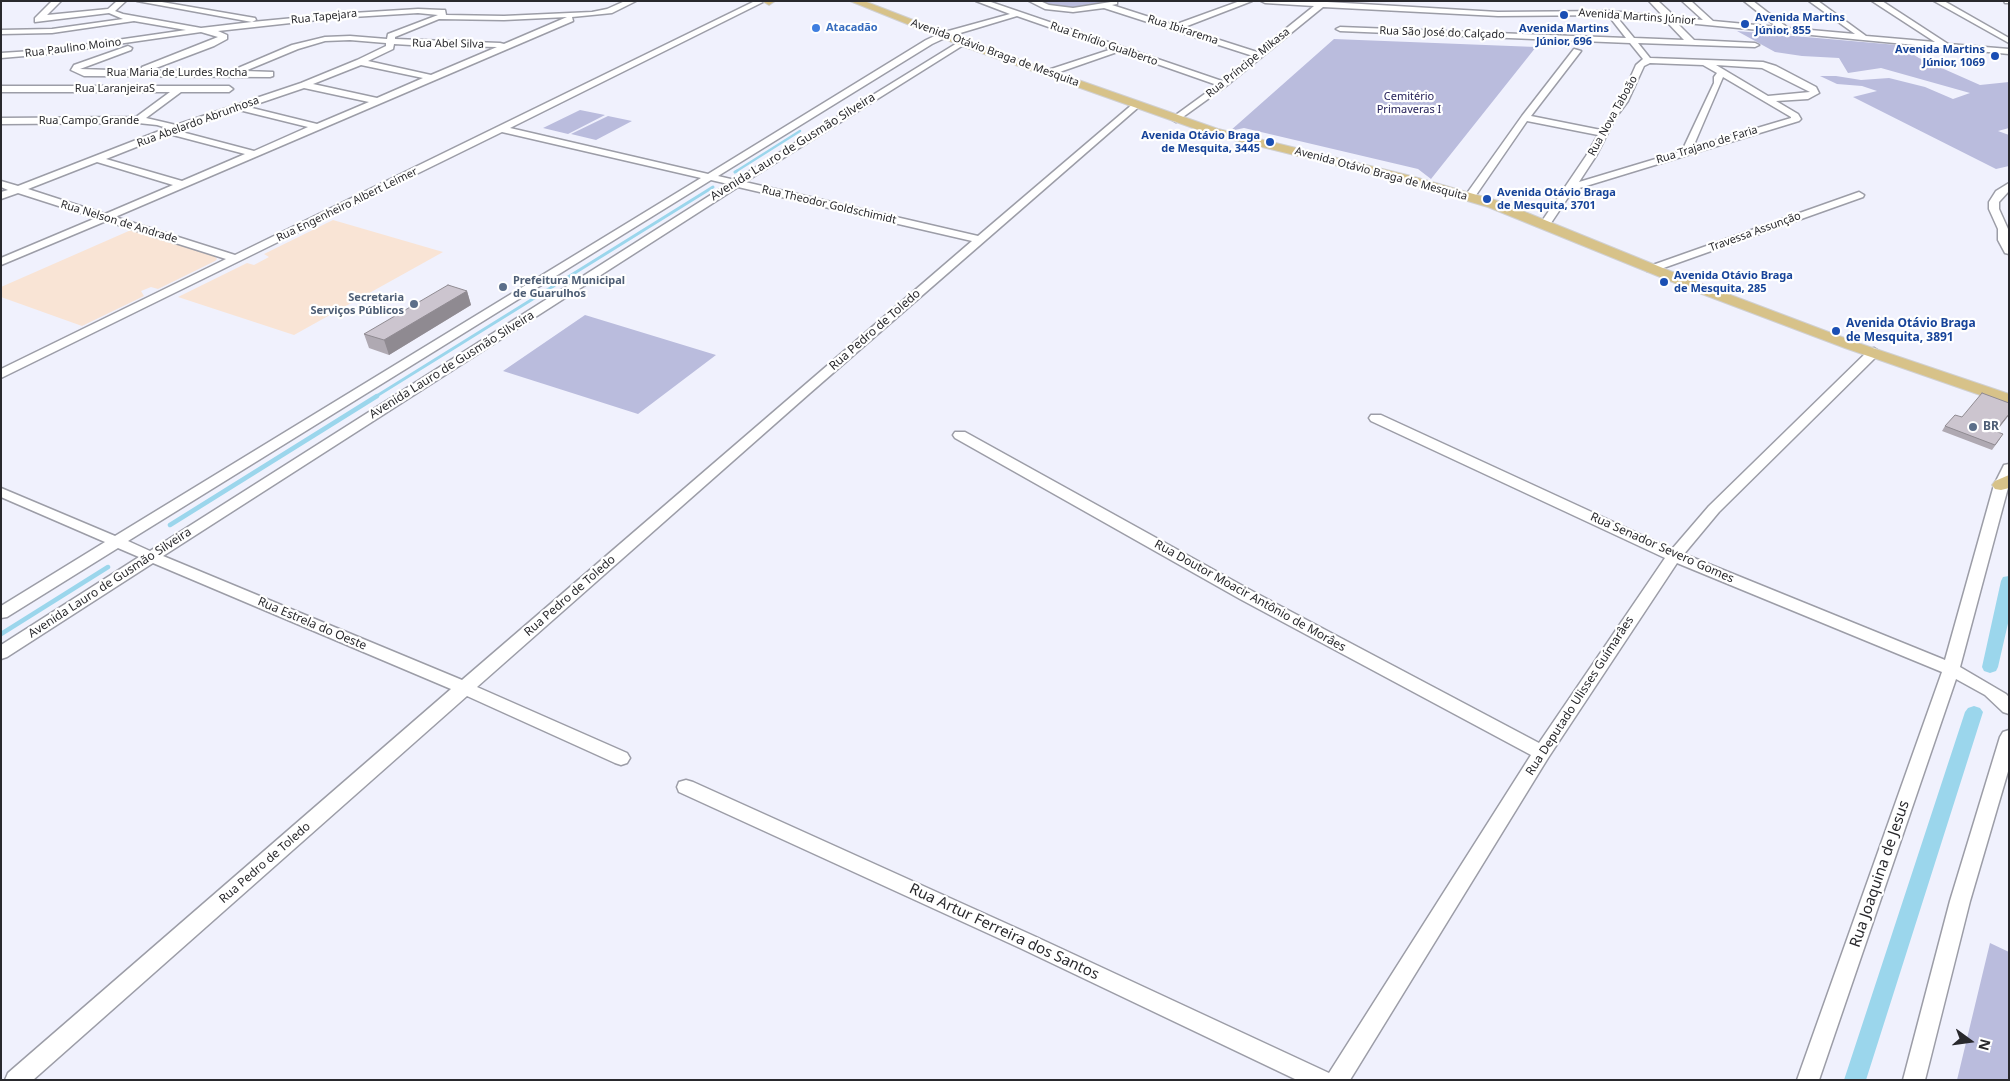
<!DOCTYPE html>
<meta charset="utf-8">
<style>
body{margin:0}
#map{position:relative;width:2010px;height:1081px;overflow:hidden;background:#f0f1fd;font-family:"Noto Sans",sans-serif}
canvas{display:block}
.frame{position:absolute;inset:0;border:2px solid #29292d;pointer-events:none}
.north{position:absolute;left:1945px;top:1016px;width:50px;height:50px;-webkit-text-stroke:4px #fff;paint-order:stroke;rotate:104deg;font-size:14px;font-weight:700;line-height:20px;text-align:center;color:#29292d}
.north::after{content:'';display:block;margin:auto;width:18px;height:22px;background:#29292d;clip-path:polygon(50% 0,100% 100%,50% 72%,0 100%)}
</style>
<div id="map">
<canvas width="2010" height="1081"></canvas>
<div class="frame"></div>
<div class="north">N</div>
</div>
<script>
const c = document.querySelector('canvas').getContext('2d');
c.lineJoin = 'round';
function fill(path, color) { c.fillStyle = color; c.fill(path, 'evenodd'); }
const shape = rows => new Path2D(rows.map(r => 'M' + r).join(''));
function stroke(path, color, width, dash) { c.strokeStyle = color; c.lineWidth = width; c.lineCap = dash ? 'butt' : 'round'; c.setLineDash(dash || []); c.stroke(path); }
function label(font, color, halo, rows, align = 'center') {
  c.font = font + ' "Noto Sans",sans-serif'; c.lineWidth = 4.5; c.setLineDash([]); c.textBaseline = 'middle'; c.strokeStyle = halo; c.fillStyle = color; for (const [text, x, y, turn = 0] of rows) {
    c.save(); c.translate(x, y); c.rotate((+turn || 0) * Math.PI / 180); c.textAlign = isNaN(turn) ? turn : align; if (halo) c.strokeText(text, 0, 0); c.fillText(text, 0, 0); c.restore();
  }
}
fill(shape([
 [333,220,443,252,294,335,178,297,247,263,254,265,269,257,264,254],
 [131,230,214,255,217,259,215,261,158,289,151,287,141,291,144,296,82,326,1,297,1,287]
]), '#f9e4d5');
fill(shape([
 [1035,1,1115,1,1106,6,1060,9],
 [1737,31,1897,45,1919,58,1980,85,2009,82,2009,128,1998,131,2009,135,2009,166,1996,169,1853,97,1877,91,1862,86,1837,84,1820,76,1836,76,1861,80,1889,78,1925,87,1953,99,1970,93,1881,68,1848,73,1839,58,1802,56,1775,52],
 [1334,39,1536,47,1431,179,1418,169,1244,128,1230,131],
 [580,110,605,115,568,134,543,128],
 [608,116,632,121,596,140,571,134],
 [585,315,716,355,638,414,503,371],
 [1990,943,2009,952,2009,1080,1957,1080]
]), '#babcdd');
stroke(shape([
 [735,172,800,131]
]), '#9bd6ec', 2.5);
stroke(shape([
 [735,172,737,171],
 [375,397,713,187]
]), '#9bd6ec', 3);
stroke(shape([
 [170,525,377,396],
 [1,634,108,567]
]), '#9bd6ec', 4.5);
fill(shape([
 [2009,576,2009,619,1998,667,1996,671,1990,673,1984,671,1982,667,2001,581,2003,577,2009,576],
 [1974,706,1980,708,1983,712,1866,1080,1844,1080,1965,712,1968,708,1974,706]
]), '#9bd6ec');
const minor = shape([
 [52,1,61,1,47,15,108,9,117,1,126,1,115,11,123,14,201,28,252,22,137,1,156,1,255,18,256,20,252,22,336,14,418,9,442,10,445,10,446,15,504,16,592,12,607,9,625,1,636,1,612,13,572,17,573,21,115,217,235,255,755,1,765,1,510,128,708,174,926,40,941,33,1010,14,976,1,988,1,1222,81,1253,56,1104,8,1073,12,1045,9,1029,1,1040,1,1049,5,1073,8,1117,1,1117,4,1112,5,1174,25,1240,1,1252,1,1182,28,1257,52,1314,6,1265,3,1261,1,1310,1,1498,12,1610,11,1663,16,1649,1,1658,1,1670,12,1671,17,1703,20,1682,1,1691,1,1713,21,1777,27,1744,1,1753,1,1788,28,1855,34,1809,1,1818,1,1866,36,1935,42,1872,1,1882,1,1948,44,2009,49,2009,54,1676,22,1694,40,1755,43,1759,45,1755,47,1638,43,1650,58,1763,62,1776,66,1816,87,1819,93,1808,99,1776,101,1798,114,1801,119,1799,121,1573,190,1549,226,1545,227,1540,224,1586,156,1598,135,1527,121,1474,198,1466,198,1465,196,1522,116,1574,49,1581,51,1531,116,1601,130,1620,101,1636,65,1643,59,1630,43,1340,31,1336,29,1340,27,1626,38,1608,15,1498,16,1323,7,1226,86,1176,122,1171,119,1173,117,1217,85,1120,51,1051,75,1045,75,1045,71,1112,49,1017,16,947,37,932,44,718,176,735,180,962,40,965,40,965,44,745,182,978,236,1134,103,1137,102,1141,105,810,393,477,687,627,753,630,758,627,763,621,765,615,763,467,696,33,1080,5,1080,8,1073,451,689,153,563,7,657,1,659,1,645,139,557,118,548,7,617,1,618,1,606,105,542,1,497,1,488,115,536,701,178,502,132,1,378,1,369,226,259,106,221,1,265,1,258,96,218,18,193,1,199,1,192,8,190,1,187,1,181,18,186,167,128,157,125,138,123,1,124,1,118,136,117,170,92,1,92,1,86,229,86,233,89,229,92,181,92,146,118,176,125,301,83,357,60,386,46,386,43,350,40,325,41,298,49,245,71,273,72,273,76,270,77,84,76,71,70,74,65,128,46,132,48,131,50,80,69,142,71,142,67,218,37,201,32,48,54,1,58,1,53,48,50,186,30,134,21,52,33,1,34,1,30,52,29,123,19,109,13,35,22,35,18,52,1],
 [418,13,438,15,388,34,387,39,350,36,325,37,292,45,231,71,148,71,214,46,227,39,227,35,218,31,336,18,418,13],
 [1616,16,1666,21,1684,40,1634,38,1616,16],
 [567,17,504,44,500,43,395,39,395,37,439,19,504,20,567,17],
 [394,44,411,45,497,47,431,75,368,61,393,49,394,44],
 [1650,63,1703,65,1717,73,1714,77,1714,83,1682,151,1579,182,1596,156,1616,117,1628,101,1644,66,1650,63],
 [361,65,423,78,377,98,313,84,361,65],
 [1716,65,1762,68,1810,92,1768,96,1716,65],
 [1723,77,1791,117,1791,118,1693,147,1723,77],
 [304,88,369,102,317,124,248,107,304,88],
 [239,110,308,127,254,151,178,131,239,110],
 [169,134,245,154,182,181,106,159,169,134],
 [97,162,173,185,105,214,28,189,97,162],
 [711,180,728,184,150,551,128,541,711,180],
 [738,187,972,241,462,680,163,556,738,187],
 [1934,1,1944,1,2009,38,2009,43,1934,1],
 [2004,1,2009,1,2009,3,2005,3,2004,1],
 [2009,183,2009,191,1999,202,1999,209,2008,229,2009,254,2005,253,1998,240,1998,229,1989,209,1989,202,1996,191,2009,183],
 [1859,192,1864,195,1863,197,1655,271,1647,271,1645,269,1647,267,1859,192],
 [1874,348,1880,352,1878,355,1719,512,1684,554,1945,660,1994,485,2004,465,2009,464,2009,484,1960,667,2006,694,2009,697,2009,714,2003,712,1985,695,1956,679,1819,1080,1797,1080,1942,672,1677,563,1548,758,1350,1080,1297,1080,1020,948,679,792,677,787,679,782,686,780,693,782,1034,936,1329,1073,1531,755,1240,599,955,438,953,435,955,432,965,432,1252,591,1539,743,1665,558,1371,421,1369,418,1371,415,1381,415,1672,549,1709,506,1870,349,1874,348],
 [2009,730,2009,768,1970,901,1925,1080,1903,1080,1950,901,2000,737,2003,732,2009,730]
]);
const major = shape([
 [775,1,769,5,764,2,765,1,775,1],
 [850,1,864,1,970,42,1218,129,1411,176,1498,201,1712,288,1855,342,2009,394,2009,405,1845,348,1702,294,1488,207,1403,182,1210,134,962,46,850,1],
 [2009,475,2009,488,2001,490,1995,489,1992,485,1995,481,2009,475]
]);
stroke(minor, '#9c9da7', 3);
stroke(major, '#d0d0d1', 2);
fill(minor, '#fff');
fill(major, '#d7c289');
fill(shape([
 [467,291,471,305,389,355,369,348,364,334],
 [2009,415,1996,432,2000,439,1992,450,1942,431,1945,426]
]), '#afa9b2');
fill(shape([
 [467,291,471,305,389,355,384,340],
 [2009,414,2009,415,1992,436,1995,431]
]), '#8f8a91');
const building = shape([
 [448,285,467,291,384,340,364,334,448,285],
 [1982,393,2009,403,2009,414,1995,431,2003,434,1995,445,1945,426,1955,415,1962,417,1982,393]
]);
fill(building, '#ccc5cf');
stroke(building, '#8f8a91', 1);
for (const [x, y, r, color] of [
 [1564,15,5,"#1a4fb4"],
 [1745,24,5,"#1a4fb4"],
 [816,28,5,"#3f7fe0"],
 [1995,56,5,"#1a4fb4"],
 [1270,142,5,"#1a4fb4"],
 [1487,199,5,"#1a4fb4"],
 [1664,282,5,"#1a4fb4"],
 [503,287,5,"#5c6f8a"],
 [414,304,5,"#5c6f8a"],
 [1836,331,5,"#1a4fb4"],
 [1973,427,5,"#5c6f8a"]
]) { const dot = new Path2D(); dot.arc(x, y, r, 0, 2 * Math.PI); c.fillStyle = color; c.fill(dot); stroke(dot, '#fff', 2); }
label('11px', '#29292d', '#fff', [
 ["Rua Tapejara",324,17,-6],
 ["Avenida Martins Júnior",1637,17,4],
 ["Rua Ibirarema",1183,30,18],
 ["Rua São José do Calçado",1442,33,2],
 ["Rua Abel Silva",448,44,1],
 ["Rua Emídio Gualberto",1104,44,19],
 ["Rua Paulino Moino",73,48,-7],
 ["Avenida Otávio Braga de Mesquita",995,53,20],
 ["Rua Príncipe Mikasa",1248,63,-39],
 ["Rua Maria de Lurdes Rocha",177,73],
 ["Rua LaranjeiraS",115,89],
 ["Rua Nova Taboão",1613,116,-61],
 ["Rua Campo Grande",89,121],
 ["Rua Abelardo Abrunhosa",198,122,-20],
 ["Rua Trajano de Faria",1707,145,-17],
 ["Avenida Otávio Braga de Mesquita",1381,174,15],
 ["Rua Engenheiro Albert Leimer",347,205,-26],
 ["Rua Theodor Goldschimidt",829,205,13],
 ["Rua Nelson de Andrade",119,222,17],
 ["Travessa Assunção",1755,232,-20]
]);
label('bold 11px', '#164399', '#fff', [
 ["Avenida Martins",1755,18],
 ["Júnior, 855",1755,31],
 ["Avenida Martins",1564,29,"center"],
 ["Júnior, 696",1564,42,"center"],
 ["Avenida Martins",1985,50,"right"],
 ["Júnior, 1069",1985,63,"right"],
 ["Avenida Otávio Braga",1260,136,"right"],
 ["de Mesquita, 3445",1260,149,"right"],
 ["Avenida Otávio Braga",1497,193],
 ["de Mesquita, 3701",1497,206],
 ["Avenida Otávio Braga",1674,276],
 ["de Mesquita, 285",1674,289]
], 'left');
label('bold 11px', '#366cbe', '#fff', [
 ["Atacadão",826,28]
], 'left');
label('11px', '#252159', '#fff', [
 ["Cemitério",1409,97],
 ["Primaveras I",1409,110]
]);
label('bold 11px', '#4e5e75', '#fff', [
 ["Prefeitura Municipal",513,281],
 ["de Guarulhos",513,294],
 ["Secretaria",404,298,"right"],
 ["Serviços Públicos",404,311,"right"]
], 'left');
label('12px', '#29292d', '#fff', [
 ["Avenida Lauro de Gusmão Silveira",793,147,-32],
 ["Rua Pedro de Toledo",875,330,-41],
 ["Avenida Lauro de Gusmão Silveira",452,365,-32],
 ["Rua Senador Severo Gomes",1662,548,24],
 ["Avenida Lauro de Gusmão Silveira",110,583,-33],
 ["Rua Pedro de Toledo",570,596,-41],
 ["Rua Doutor Moacir Antônio de Morâes",1250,596,29],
 ["Rua Estrela do Oeste",312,624,23],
 ["Rua Deputado Ulisses Guímarâes",1580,696,-57],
 ["Rua Pedro de Toledo",265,863,-41]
]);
label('bold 12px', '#164399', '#fff', [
 ["Avenida Otávio Braga",1846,324],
 ["de Mesquita, 3891",1846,338]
], 'left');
label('bold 12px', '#4e5e75', '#fff', [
 ["BR",1983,427]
], 'left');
label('15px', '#29292d', '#fff', [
 ["Rua Joaquina de Jesus",1880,874,-71],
 ["Rua Artur Ferreira dos Santos",1004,932,25]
]);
</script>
